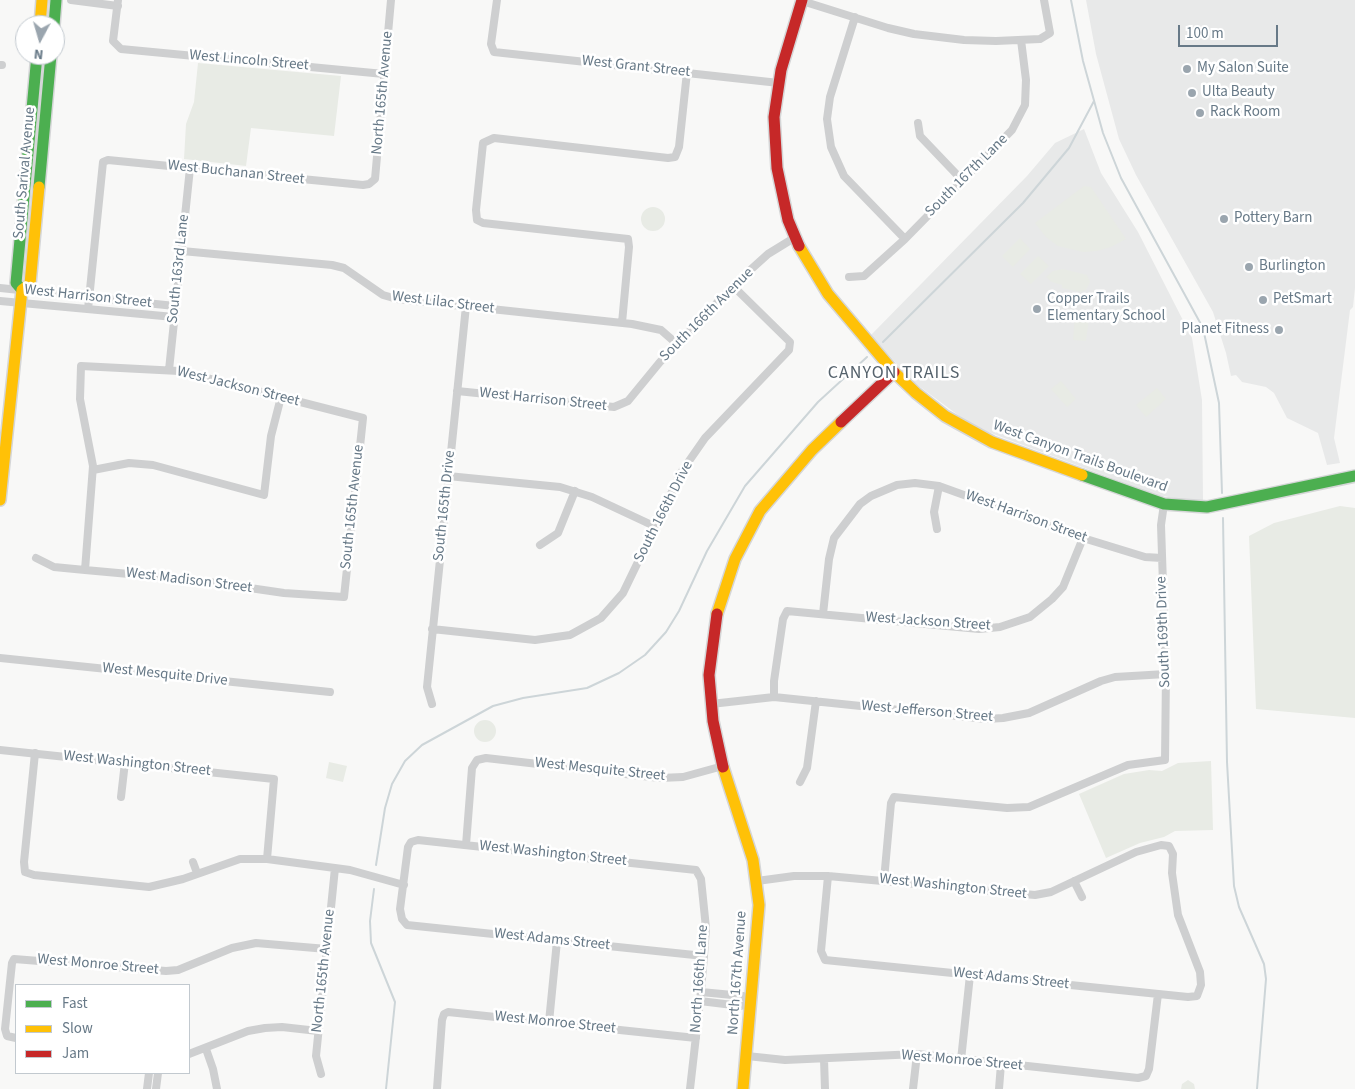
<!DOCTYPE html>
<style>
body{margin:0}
#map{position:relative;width:1355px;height:1089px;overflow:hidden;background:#f8f8f7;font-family:"Source Sans 3",sans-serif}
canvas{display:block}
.legend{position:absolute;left:15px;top:984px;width:175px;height:90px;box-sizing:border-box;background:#fff;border:1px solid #c2c9cf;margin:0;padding:6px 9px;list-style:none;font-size:15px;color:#677987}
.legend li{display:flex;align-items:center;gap:10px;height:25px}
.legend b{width:25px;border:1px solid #c2c9cf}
.north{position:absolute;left:15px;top:15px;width:50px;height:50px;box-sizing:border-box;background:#fff;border:1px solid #c2c9cf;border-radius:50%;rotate:186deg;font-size:14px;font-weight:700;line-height:20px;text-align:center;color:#677987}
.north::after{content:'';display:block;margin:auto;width:18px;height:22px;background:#9aa5ae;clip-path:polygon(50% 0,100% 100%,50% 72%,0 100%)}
.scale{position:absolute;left:1178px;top:25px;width:100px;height:22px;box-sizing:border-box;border:2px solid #677987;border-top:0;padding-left:6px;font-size:15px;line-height:18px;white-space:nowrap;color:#677987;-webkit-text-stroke:4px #fff;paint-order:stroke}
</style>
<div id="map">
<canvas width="1355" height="1089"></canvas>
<ul class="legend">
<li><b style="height:6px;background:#4caf50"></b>Fast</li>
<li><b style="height:6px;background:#ffc107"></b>Slow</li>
<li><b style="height:6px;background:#c62828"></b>Jam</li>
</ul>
<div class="north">N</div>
<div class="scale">100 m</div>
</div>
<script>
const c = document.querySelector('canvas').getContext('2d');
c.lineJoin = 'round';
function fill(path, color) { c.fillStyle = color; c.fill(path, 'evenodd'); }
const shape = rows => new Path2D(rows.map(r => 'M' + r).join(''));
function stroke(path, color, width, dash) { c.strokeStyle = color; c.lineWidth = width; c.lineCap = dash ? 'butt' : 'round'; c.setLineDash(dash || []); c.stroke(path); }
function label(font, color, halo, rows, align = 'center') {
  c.font = font + ' "Source Sans 3",sans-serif'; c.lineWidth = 5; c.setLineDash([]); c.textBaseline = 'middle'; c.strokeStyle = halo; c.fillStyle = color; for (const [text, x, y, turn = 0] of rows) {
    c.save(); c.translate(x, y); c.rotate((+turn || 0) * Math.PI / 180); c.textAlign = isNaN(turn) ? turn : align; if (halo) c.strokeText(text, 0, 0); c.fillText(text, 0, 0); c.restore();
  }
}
fill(shape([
 [1086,0,1355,0,1355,288,1353,307,1350,310,1334,438,1340,463,1327,465,1318,433,1287,418,1274,393,1266,387,1242,382,1236,375,1231,376,1226,353,1213,312,1136,175,1119,139,1096,54],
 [1084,129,1101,173,1138,232,1192,338,1202,400,1203,500,1186,500,1157,495,988,432,962,418,912,381,871,335,1027,176,1055,143]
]), '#e8e9e9');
fill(shape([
 [198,63,341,76,334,136,251,128,246,166,184,159,186,124,194,102],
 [1084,186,1091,187,1126,239,1111,247,1097,251,1083,252,1058,246,1046,237,1035,223],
 '641 219a12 12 0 1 1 24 0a12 12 0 1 1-24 0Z',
 [1020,238,1030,249,1013,267,1002,256],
 [1038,256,1049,266,1031,284,1020,274],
 [1063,269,1087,275,1090,282,1086,290,1081,292,1062,288,1062,285,1052,282,1046,277,1053,271],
 [1075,317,1089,318,1086,341,1073,340],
 [1061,381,1076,399,1067,407,1051,389],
 [1157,388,1166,399,1146,417,1136,405],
 [1340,506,1355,508,1355,718,1256,709,1249,536,1274,523],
 '474 731a11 11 0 1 1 22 0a11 11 0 1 1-22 0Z',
 [1211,761,1213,830,1175,831,1164,837,1140,843,1106,858,1079,794,1124,774,1149,770,1162,771,1178,763],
 [329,762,347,766,343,782,326,778],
 [1188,1080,1194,1084,1195,1089,1181,1089,1182,1084]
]), '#e8ebe5');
stroke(shape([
 [1071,0,1083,61,1103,133,1121,178,1203,328,1219,403,1222,493],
 [883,342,1023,203,1069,148,1094,101],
 [1223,518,1227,762,1234,886,1239,907,1264,964,1266,979,1257,1089],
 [376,865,385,808,392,784,405,761,422,745,493,706,523,698,587,688,619,673,645,655,666,632,679,611,707,551,745,486,818,402,867,357],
 [374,889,370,921,371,943,395,1002,386,1089]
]), '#cdd5d8', 2);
const fast = shape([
 [54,25,56,0],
 [39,187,51,55],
 [22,290,16,283,37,55],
 [1082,475,1164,504,1207,507,1355,476]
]);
const slow = shape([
 [40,25,42,0],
 [799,246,828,294,894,372,916,393,945,416,992,442,1082,475],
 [0,500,22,290,30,284,39,187],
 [717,614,735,559,760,511,812,450,841,422],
 [723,767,753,860,759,905,743,1089]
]);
const jam = shape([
 [799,246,788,220,777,168,774,117,781,70,802,0],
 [841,422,894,372],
 [717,614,709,675,713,721,723,767]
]);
stroke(fast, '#d5d6d7', 14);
stroke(slow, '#d5d6d7', 14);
stroke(jam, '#d5d6d7', 14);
stroke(shape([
 [71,0,118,6],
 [118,0,113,41,121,49,384,74],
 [497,0,491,44,494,52,779,83],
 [802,1,888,28,914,34,964,40,996,41,1040,39,1050,33,1044,0],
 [855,17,830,97,827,119,831,147,844,176,905,239],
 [0,65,2,65],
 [918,123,920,136,962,180],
 [182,251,332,265,344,268,383,295,397,299,632,324,661,330,677,344],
 [849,277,864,276,905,239,1012,130,1025,105,1026,80,1021,40],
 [0,288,175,306],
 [0,301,174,317],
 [88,309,103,162,108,160,363,185,369,184,375,179,391,0],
 [622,323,629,247,628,239,483,223,477,220,476,210,483,143,494,138,668,158,675,157,679,147,687,72],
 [169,370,190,168],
 [457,391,614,407,628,401,660,362,737,282,768,254,794,238],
 [93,470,129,463,153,465,264,495,271,436,281,397],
 [448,476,560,487,592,497,654,526],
 [937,529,934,512,939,486],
 [540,545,558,533,575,491],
 [36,558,54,567,85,570,195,580,284,593,344,597,363,418,179,371,81,366,80,399,93,466,85,570],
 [823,614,829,559,834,538,860,504,871,496,897,485,915,483,939,486,1083,538,1145,557,1162,558],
 [432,629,535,640,570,635,601,618,623,593,682,471,705,438,789,350,790,342,733,286],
 [0,658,330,692],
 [774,697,774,681,783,619,787,611,979,629,1000,627,1030,617,1052,599,1063,587,1083,538],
 [432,704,427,687,466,306],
 [711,704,774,697,986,719,1003,718,1029,713,1101,681,1115,677,1166,674],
 [0,750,274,779,267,859],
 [35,753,24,862,25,872,34,875,149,887,183,879,240,859,267,859,350,870,404,885],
 [800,782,807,768,816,701],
 [121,797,125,762],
 [466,845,472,768,477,760,486,758,660,778,683,777,723,766],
 [193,862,197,873],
 [884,880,891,803,894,797,1007,808,1029,807,1128,765,1165,760,1166,674,1161,525,1164,504],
 [757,881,794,876,828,876,1035,895,1051,892,1136,852,1161,845,1169,846,1173,854,1172,873,1178,915,1200,972,1201,985,1197,996,1188,997,825,960,821,951,828,876],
 [1074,881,1082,897],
 [701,992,743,996,752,1003],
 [700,1001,741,1006,752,1003],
 [549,1022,557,941],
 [16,1038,7,1036,5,1029,12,963,14,959,166,971,178,970,232,948,256,943,327,949],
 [206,1049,213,1069,217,1089],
 [189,1054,248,1031,265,1028,282,1027,318,1031],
 [747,1056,785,1060,917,1054,1138,1078,1146,1076,1149,1069,1158,994],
 [824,1059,825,1089],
 [961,1060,970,975],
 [321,1074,316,1056,335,868],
 [147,1089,149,1073],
 [156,1089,158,1073],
 [437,1089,442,1020,444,1014,448,1012,696,1038],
 [690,1089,700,1001,704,956,706,928,701,879,696,870,418,840,411,842,408,847,400,909,402,919,407,925,704,956],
 [913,1089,917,1054],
 [999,1089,1001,1064]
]), '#cecfd0', 8);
stroke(fast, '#4caf50', 11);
stroke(slow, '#ffc107', 11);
stroke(jam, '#c62828', 11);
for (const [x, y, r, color] of [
 [1187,69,5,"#9aa5ae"],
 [1192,93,5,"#9aa5ae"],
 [1200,113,5,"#9aa5ae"],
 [1224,219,5,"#9aa5ae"],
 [1249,267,5,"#9aa5ae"],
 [1263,300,5,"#9aa5ae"],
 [1037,309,5,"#9aa5ae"],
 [1279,330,5,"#9aa5ae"]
]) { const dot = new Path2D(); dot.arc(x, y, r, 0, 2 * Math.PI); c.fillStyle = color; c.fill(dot); stroke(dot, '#fff', 2); }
label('15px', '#677987', '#fff', [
 ["West Lincoln Street",249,61,5],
 ["West Grant Street",636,67,6],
 ["North 165th Avenue",383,93,-85],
 ["South Sarival Avenue",25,173,-85],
 ["West Buchanan Street",236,173,6],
 ["South 167th Lane",967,176,-45],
 ["South 163rd Lane",179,269,-84],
 ["West Harrison Street",88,297,6],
 ["West Lilac Street",443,303,7],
 ["South 166th Avenue",707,315,-45],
 ["West Jackson Street",238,387,14],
 ["West Harrison Street",543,400,6],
 ["West Canyon Trails Boulevard",1080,457,20],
 ["South 165th Drive",445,506,-84],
 ["South 165th Avenue",353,507,-84],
 ["South 166th Drive",664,512,-63],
 ["West Harrison Street",1026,517,20],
 ["West Madison Street",189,581,7],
 ["West Jackson Street",928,622,4],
 ["South 169th Drive",1164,632,-92],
 ["West Mesquite Drive",165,675,6],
 ["West Jefferson Street",927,712,5],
 ["West Washington Street",137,764,6],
 ["West Mesquite Street",600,770,6],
 ["West Washington Street",553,854,6],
 ["West Washington Street",953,887,6],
 ["West Adams Street",552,940,6],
 ["West Monroe Street",98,965,5],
 ["North 165th Avenue",324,971,-84],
 ["North 167th Avenue",738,973,-86],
 ["North 166th Lane",700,979,-86],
 ["West Adams Street",1011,979,6],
 ["West Monroe Street",555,1023,6],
 ["West Monroe Street",962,1061,5]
]);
label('15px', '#677987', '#fff', [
 ["My Salon Suite",1197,69],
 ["Ulta Beauty",1202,93],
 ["Rack Room",1210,113],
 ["Pottery Barn",1234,219],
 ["Burlington",1259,267],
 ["Copper Trails",1047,300],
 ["Elementary School",1047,317],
 ["PetSmart",1273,300],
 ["Planet Fitness",1269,330,"right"]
], 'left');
c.letterSpacing = '1px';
label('18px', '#55626c', '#fff', [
 ["CANYON TRAILS",894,374]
]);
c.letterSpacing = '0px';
</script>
